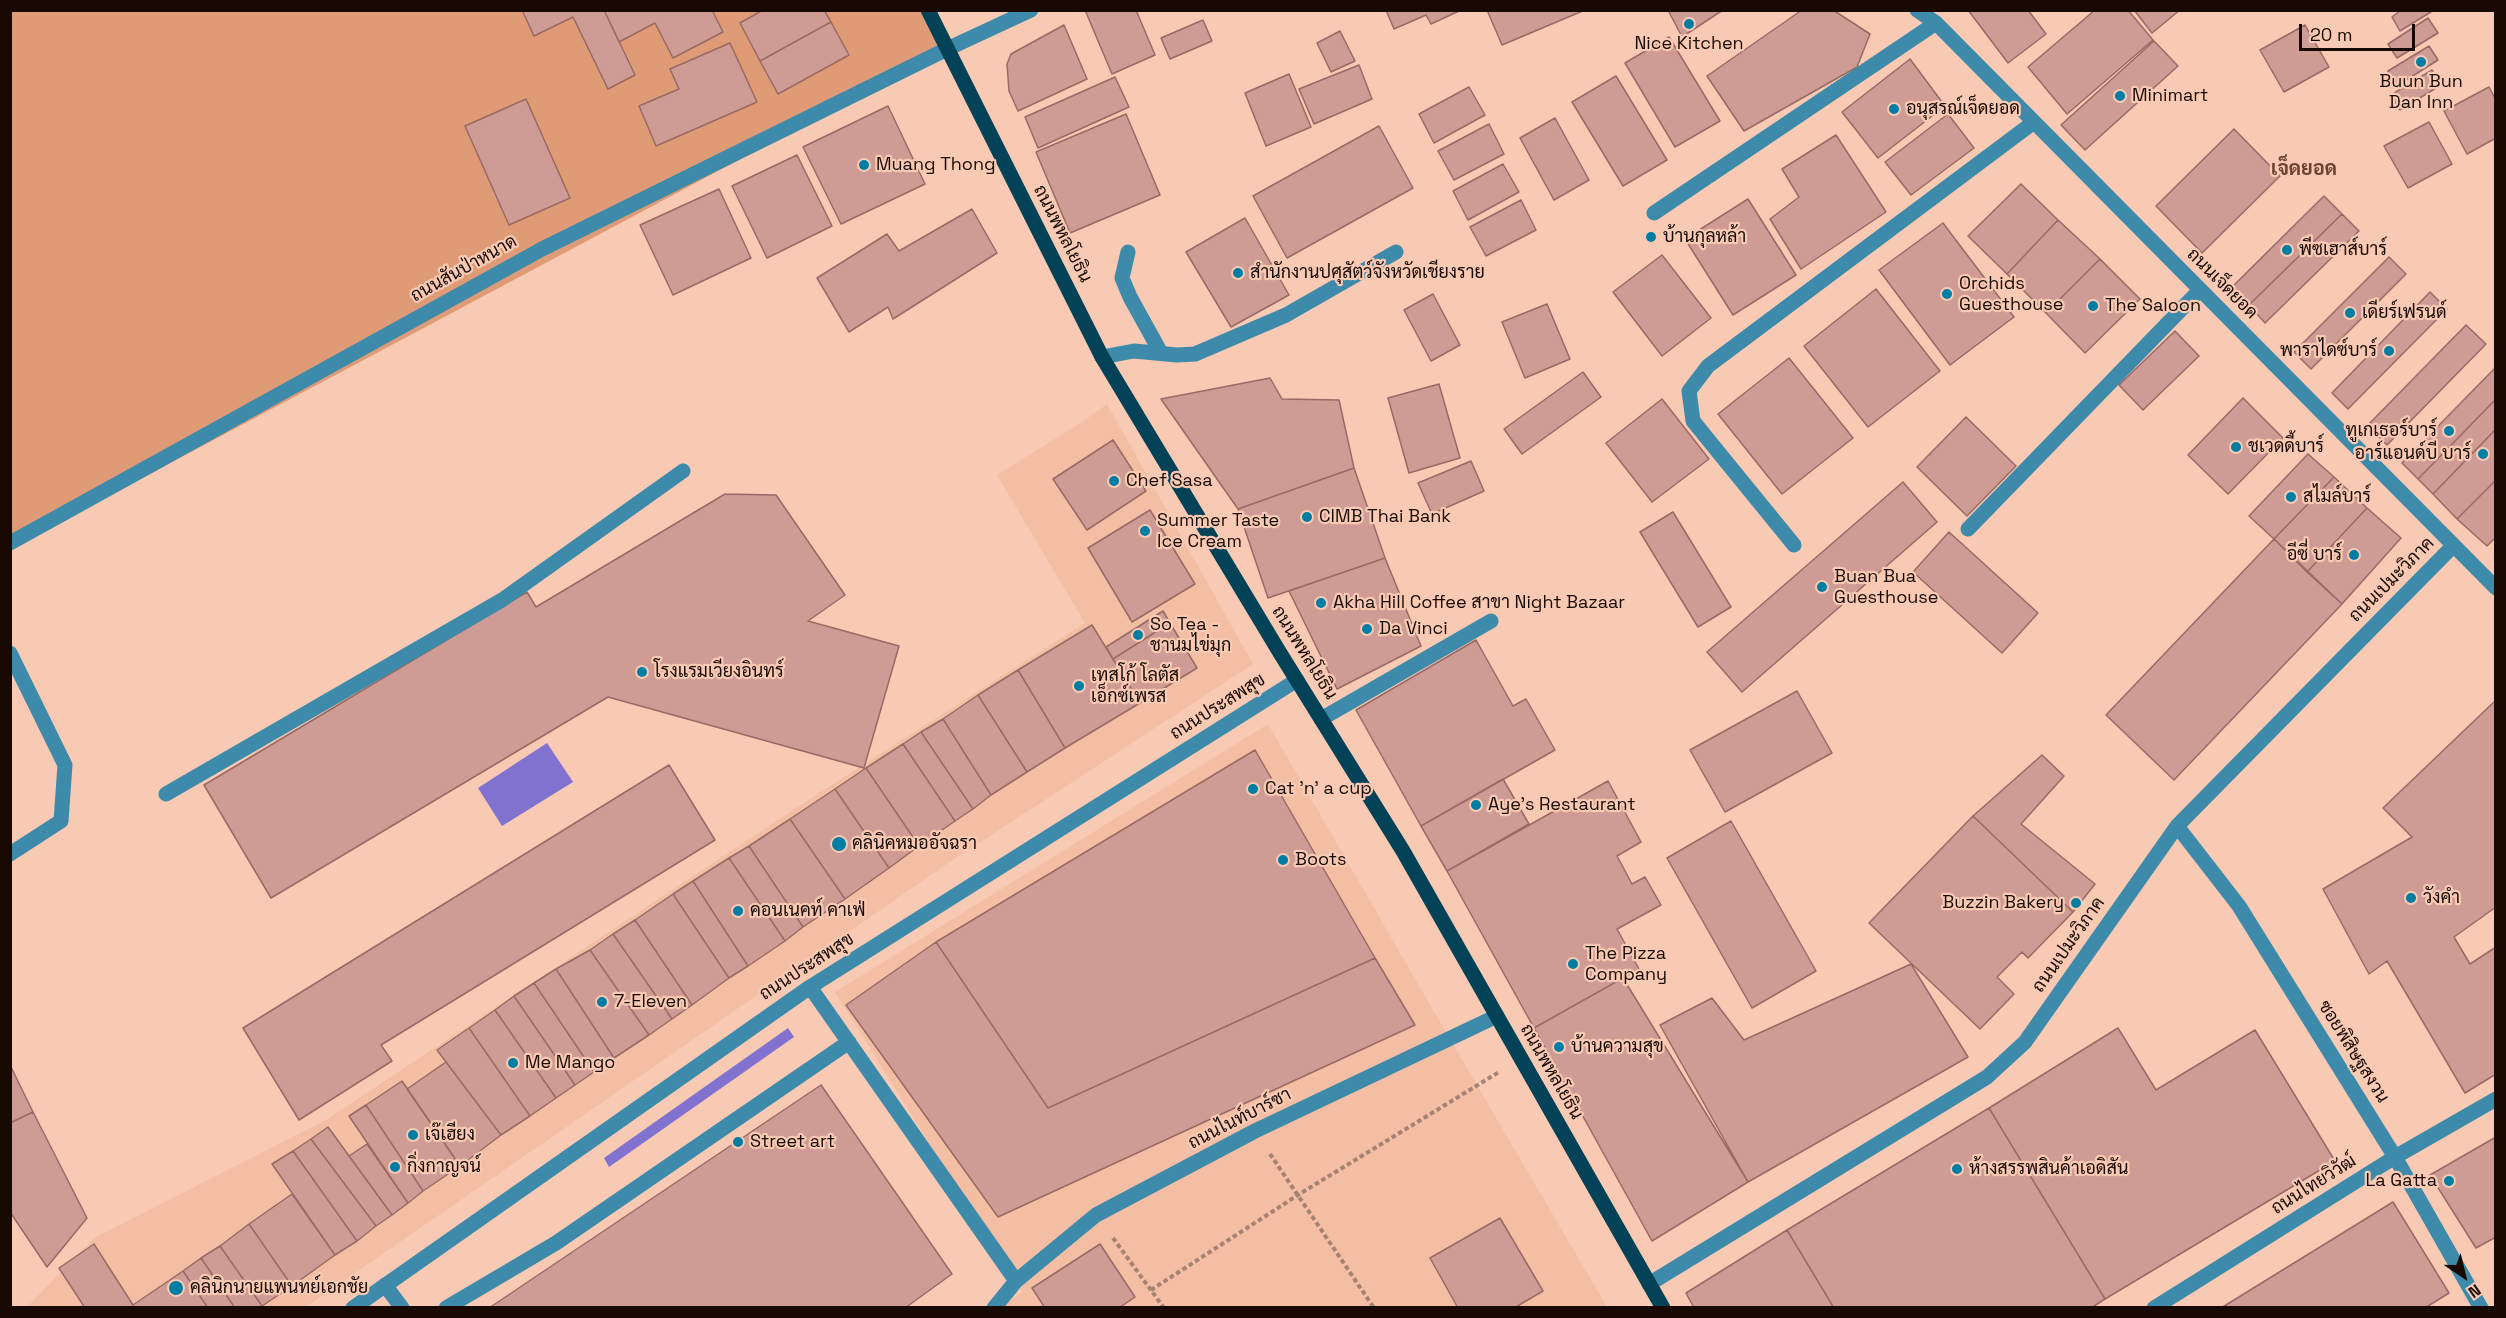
<!DOCTYPE html>
<meta charset="utf-8">
<style>
body{margin:0}
#map{position:relative;width:2506px;height:1318px;overflow:hidden;background:#f8cab3;font-family:"Space Grotesk",sans-serif}
canvas{display:block}
.frame{position:absolute;inset:0;border:12px solid #180903;pointer-events:none}
.north{position:absolute;left:2434px;top:1246px;width:60px;height:60px;-webkit-text-stroke:4px #f8cab3;paint-order:stroke;rotate:145deg;font-size:16px;font-weight:700;line-height:24px;text-align:center;color:#180903}
.north::after{content:'';display:block;margin:auto;width:21px;height:27px;background:#180903;clip-path:polygon(50% 0,100% 100%,50% 72%,0 100%)}
.scale{position:absolute;left:2299px;top:24px;width:116px;height:27px;box-sizing:border-box;border:3px solid #180903;border-top:0;padding-left:8px;font-size:18px;line-height:21px;white-space:nowrap;color:#180903;-webkit-text-stroke:4px #f8cab3;paint-order:stroke}
</style>
<div id="map">
<canvas width="2506" height="1318"></canvas>
<div class="frame"></div>
<div class="north">N</div>
<div class="scale">20 m</div>
</div>
<script>
const c = document.querySelector('canvas').getContext('2d');
c.lineJoin = 'round';
function fill(path, color) { c.fillStyle = color; c.fill(path, 'evenodd'); }
const shape = rows => new Path2D(rows.map(r => 'M' + r).join(''));
function stroke(path, color, width, dash) { c.strokeStyle = color; c.lineWidth = width; c.lineCap = dash ? 'butt' : 'round'; c.setLineDash(dash || []); c.stroke(path); }
function label(font, color, halo, rows, align = 'center') {
  c.font = font + ' "Space Grotesk",Sarabun,sans-serif'; c.lineWidth = 4.5; c.setLineDash([]); c.textBaseline = 'middle'; c.strokeStyle = halo; c.fillStyle = color; for (const [text, x, y, turn = 0] of rows) {
    c.save(); c.translate(x, y); c.rotate((+turn || 0) * Math.PI / 180); c.textAlign = isNaN(turn) ? turn : align; if (halo) c.strokeText(text, 0, 0); c.fillText(text, 0, 0); c.restore();
  }
}
fill(shape([
 [1107,404,1253,664,944,866,306,1307,26,1308,94,1238,326,1120,791,811,1085,623,997,475,1085,420],
 [1268,724,1437,1017,1607,1307,1000,1307,1022,1292,835,992]
]), '#f3bea3');
fill(shape([
 [11,11,928,11,947,49,11,548]
]), '#df9b76');
fill(shape([
 [547,743,573,782,502,826,478,788],
 [788,1028,794,1037,609,1167,604,1158]
]), '#8172d0');
const building = shape([
 [522,10,604,10,635,75,608,89,573,17,534,36,522,10],
 [604,10,712,10,723,32,673,58,655,23,619,42,604,10],
 [763,10,824,10,831,22,760,61,740,23,763,10],
 [1085,10,1136,10,1155,55,1112,74,1085,10],
 [1386,10,1458,10,1459,11,1431,24,1426,15,1394,29,1386,10],
 [1487,10,1585,10,1502,45,1487,10],
 [1668,10,1723,10,1682,37,1668,10],
 [1802,10,1833,10,1870,34,1857,67,1744,131,1707,76,1802,10],
 [1968,10,2028,10,2046,34,2008,63,1968,10],
 [2095,10,2128,10,2153,40,2067,114,2028,67,2095,10],
 [2134,10,2180,10,2152,33,2134,10],
 [2401,10,2434,10,2400,31,2392,17,2401,10],
 [2428,18,2438,33,2397,58,2388,44,2428,18],
 [1203,20,1212,41,1170,59,1161,38,1203,20],
 [831,22,849,55,778,94,760,61,831,22],
 [1064,25,1087,79,1018,111,1009,91,1007,64,1011,54,1064,25],
 [2305,25,2329,67,2284,92,2260,50,2305,25],
 [1340,31,1355,61,1331,72,1317,43,1340,31],
 [1669,37,1720,121,1675,147,1625,63,1669,37],
 [2154,41,2178,66,2085,150,2061,125,2154,41],
 [730,43,757,102,656,146,639,106,679,89,670,69,730,43],
 [2429,46,2438,60,2397,86,2388,71,2429,46],
 [1910,59,1945,106,1878,158,1842,112,1910,59],
 [1359,65,1372,99,1314,124,1299,89,1359,65],
 [2432,70,2441,85,2400,110,2391,95,2432,70],
 [1289,74,1311,127,1266,146,1245,93,1289,74],
 [1616,76,1667,160,1623,186,1572,102,1616,76],
 [1115,77,1129,107,1038,148,1025,117,1115,77],
 [1469,87,1485,115,1434,143,1419,114,1469,87],
 [2489,87,2496,100,2496,138,2467,154,2444,111,2489,87],
 [526,99,570,198,509,225,465,126,526,99],
 [888,106,925,184,841,224,803,147,888,106],
 [1126,114,1160,195,1070,233,1036,152,1126,114],
 [1948,114,1974,148,1911,195,1885,162,1948,114],
 [1555,118,1589,180,1554,200,1520,138,1555,118],
 [2429,122,2452,164,2408,188,2384,146,2429,122],
 [1489,124,1504,154,1454,180,1438,151,1489,124],
 [1379,126,1413,188,1287,258,1253,196,1379,126],
 [2234,129,2280,176,2202,253,2156,206,2234,129],
 [1836,135,1886,212,1801,269,1770,219,1799,197,1782,169,1836,135],
 [797,155,832,226,767,258,732,186,797,155],
 [1503,164,1519,192,1468,220,1453,191,1503,164],
 [2021,184,2058,220,2007,274,1968,236,2021,184],
 [719,189,751,258,673,295,640,225,719,189],
 [2324,196,2342,214,2249,305,2232,287,2324,196],
 [1748,199,1796,275,1733,315,1685,239,1748,199],
 [1521,200,1536,230,1486,256,1470,227,1521,200],
 [972,209,997,253,893,319,888,307,849,332,817,278,887,234,899,251,972,209],
 [2342,214,2359,231,2265,323,2249,305,2342,214],
 [1245,218,1289,295,1231,327,1186,252,1245,218],
 [2058,220,2100,259,2046,313,2007,274,2058,220],
 [1943,223,2014,317,1950,365,1879,270,1943,223],
 [1662,255,1711,318,1662,356,1613,292,1662,255],
 [2389,257,2406,274,2311,369,2294,352,2389,257],
 [2100,259,2140,299,2085,353,2046,313,2100,259],
 [1876,289,1940,371,1868,427,1804,346,1876,289],
 [2430,292,2447,309,2348,409,2332,393,2430,292],
 [1433,294,1460,345,1431,361,1404,310,1433,294],
 [1547,304,1570,359,1525,378,1502,322,1547,304],
 [2466,325,2486,344,2387,445,2367,426,2466,325],
 [2175,331,2199,356,2143,410,2119,385,2175,331],
 [1789,358,1853,438,1782,494,1718,414,1789,358],
 [2496,367,2496,399,2418,479,2402,463,2496,367],
 [1583,372,1601,397,1522,454,1504,429,1583,372],
 [1270,378,1282,399,1339,400,1354,468,1238,509,1161,399,1270,378],
 [1439,384,1460,458,1409,473,1388,398,1439,384],
 [2243,398,2283,438,2228,494,2188,455,2243,398],
 [1662,399,1709,459,1652,502,1606,443,1662,399],
 [2496,399,2496,429,2433,494,2418,479,2496,399],
 [1966,417,2016,466,1967,516,1917,467,1966,417],
 [2496,429,2496,480,2457,519,2433,494,2496,429],
 [1113,440,1146,491,1087,530,1053,479,1113,440],
 [2308,454,2334,477,2274,539,2249,516,2308,454],
 [1471,461,1484,491,1432,514,1418,483,1471,461],
 [1354,468,1385,558,1268,598,1238,509,1354,468],
 [2334,477,2367,508,2307,572,2274,539,2334,477],
 [2496,480,2496,537,2487,546,2457,519,2496,480],
 [1903,482,1937,522,1742,692,1707,652,1903,482],
 [725,494,776,495,845,595,808,621,899,646,864,768,608,697,271,898,204,785,527,592,536,607,725,494],
 [2367,508,2401,538,2342,604,2307,572,2367,508],
 [1150,510,1195,584,1132,622,1088,548,1150,510],
 [1673,512,1731,607,1698,627,1640,532,1673,512],
 [1949,532,2038,613,2002,653,1913,572,1949,532],
 [2274,539,2342,604,2174,780,2106,715,2274,539],
 [1385,558,1421,646,1337,689,1289,591,1385,558],
 [1163,611,1170,623,1113,659,1106,647,1163,611],
 [1170,623,1197,668,1140,703,1113,659,1170,623],
 [1092,625,1140,703,1065,748,1018,670,1092,625],
 [1476,640,1513,706,1526,699,1555,750,1421,826,1356,710,1476,640],
 [1018,670,1065,748,1027,772,978,695,1018,670],
 [1797,691,1832,753,1725,812,1690,750,1797,691],
 [978,695,1027,772,991,795,943,719,978,695],
 [2496,700,2496,907,2454,937,2470,964,2496,947,2496,1074,2465,1093,2387,961,2369,974,2323,889,2412,837,2383,808,2496,700],
 [943,719,991,795,973,809,921,732,943,719],
 [921,732,973,809,955,821,903,744,921,732],
 [903,744,955,821,919,846,866,768,903,744],
 [1255,750,1375,958,1048,1108,936,942,1255,750],
 [2042,755,2064,776,2021,824,2095,884,2073,912,1973,816,2042,755],
 [669,765,715,840,381,1045,392,1061,299,1120,243,1028,669,765],
 [866,768,919,846,889,868,835,789,866,768],
 [1503,779,1529,824,1447,871,1421,826,1503,779],
 [1608,781,1641,842,1617,856,1632,884,1645,877,1661,905,1617,929,1639,969,1534,1028,1447,871,1608,781],
 [835,789,889,868,845,899,790,819,835,789],
 [1973,816,2073,912,2028,958,2022,952,1997,977,2014,994,1980,1029,1869,923,1973,816],
 [790,819,845,899,803,927,749,846,790,819],
 [1731,821,1816,971,1752,1008,1667,858,1731,821],
 [749,846,803,927,785,941,729,858,749,846],
 [729,858,785,941,748,966,693,881,729,858],
 [693,881,748,966,729,978,673,894,693,881],
 [673,894,729,978,692,1005,635,920,673,894],
 [635,920,692,1005,672,1019,613,934,635,920],
 [613,934,672,1019,649,1035,590,950,613,934],
 [936,942,1048,1108,1375,958,1415,1025,998,1217,846,1005,936,942],
 [590,950,649,1035,614,1058,556,969,590,950],
 [1911,964,1968,1057,1748,1182,1660,1025,1712,998,1744,1040,1911,964],
 [556,969,614,1058,594,1072,534,983,556,969],
 [1623,978,1748,1182,1652,1241,1534,1028,1623,978],
 [534,983,594,1072,575,1085,514,996,534,983],
 [514,996,575,1085,556,1098,495,1010,514,996],
 [495,1010,556,1098,530,1116,469,1028,495,1010],
 [469,1028,530,1116,501,1135,437,1050,469,1028],
 [2118,1028,2156,1090,2255,1030,2335,1161,2105,1299,1989,1108,2118,1028],
 [446,1062,501,1135,460,1166,407,1089,446,1062],
 [10,1065,33,1112,10,1123,10,1065],
 [402,1081,460,1166,423,1191,366,1105,402,1081],
 [821,1085,952,1274,905,1308,489,1308,821,1085],
 [366,1105,423,1191,408,1203,349,1116,366,1105],
 [1989,1108,2105,1299,2091,1308,1834,1308,1787,1230,1989,1108],
 [33,1112,87,1218,47,1267,10,1212,10,1123,33,1112],
 [328,1127,392,1215,376,1226,311,1139,328,1127],
 [2496,1137,2496,1237,2476,1248,2430,1175,2496,1137],
 [311,1139,376,1226,357,1241,293,1151,311,1139],
 [367,1144,408,1203,392,1215,349,1156,367,1144],
 [293,1151,357,1241,335,1255,272,1164,293,1151],
 [292,1194,335,1255,292,1286,249,1224,292,1194],
 [2393,1202,2449,1293,2425,1308,2221,1308,2393,1202],
 [1500,1218,1543,1291,1514,1308,1458,1308,1430,1258,1500,1218],
 [249,1224,292,1286,262,1306,220,1246,249,1224],
 [1787,1230,1834,1308,1694,1308,1686,1293,1787,1230],
 [94,1244,133,1305,135,1308,85,1308,59,1268,94,1244],
 [1100,1244,1135,1297,1119,1308,1045,1308,1032,1288,1100,1244],
 [220,1246,262,1306,260,1308,235,1308,201,1258,220,1246],
 [201,1258,235,1308,208,1308,183,1271,201,1258],
 [183,1271,208,1308,135,1308,133,1305,183,1271]
]);
fill(building, '#ce9c94');
stroke(building, '#986a63', 1.5);
stroke(shape([
 [1270,1154,1374,1308],
 [1113,1238,1164,1308],
 [1151,1290,1298,1195,1499,1072]
]), '#a58271', 4, [4.5, 3]);
stroke(shape([
 [1917,10,1936,23,2496,588],
 [1654,213,1936,23],
 [1128,252,1122,278,1130,297,1161,353],
 [1102,357,1134,351,1177,355,1195,354,1286,315,1396,252],
 [1968,529,2200,290],
 [10,543,542,249,947,49,1031,10],
 [1794,545,1693,421,1689,391,1708,366,2034,122],
 [10,653,65,765,61,821,10,854],
 [1321,719,1491,621],
 [166,794,502,600,683,471],
 [2177,826,2239,906,2395,1157,2481,1308],
 [810,987,1016,1281],
 [1649,1284,1987,1077,2025,1042,2177,826,2453,546],
 [385,1285,402,1308],
 [353,1308,810,987,1297,680],
 [446,1308,556,1243,849,1042],
 [994,1308,1016,1281,1096,1215,1255,1131,1497,1016],
 [2154,1308,2395,1157,2496,1099]
]), '#3e8aaa', 15);
stroke(shape([
 [928,10,1102,357,1280,653,1403,851,1663,1308]
]), '#044258', 15);
for (const [x, y, r, color] of [
 [1689,24,6,"#007da3"],
 [2421,62,6,"#007da3"],
 [2120,96,6,"#007da3"],
 [1894,109,6,"#007da3"],
 [864,165,6,"#007da3"],
 [1651,237,6,"#007da3"],
 [2287,250,6,"#007da3"],
 [1238,273,6,"#007da3"],
 [1947,294,6,"#007da3"],
 [2093,306,6,"#007da3"],
 [2350,313,6,"#007da3"],
 [2389,351,6,"#007da3"],
 [2449,431,6,"#007da3"],
 [2236,447,6,"#007da3"],
 [2483,454,6,"#007da3"],
 [1114,481,6,"#007da3"],
 [2291,497,6,"#007da3"],
 [1307,517,6,"#007da3"],
 [1145,531,6,"#007da3"],
 [2354,555,6,"#007da3"],
 [1822,587,6,"#007da3"],
 [1321,603,6,"#007da3"],
 [1367,629,6,"#007da3"],
 [1138,635,6,"#007da3"],
 [642,672,6,"#007da3"],
 [1079,686,6,"#007da3"],
 [1253,789,6,"#007da3"],
 [1476,805,6,"#007da3"],
 [839,844,8,"#007da3"],
 [1283,860,6,"#007da3"],
 [2411,898,6,"#007da3"],
 [2076,903,6,"#007da3"],
 [738,911,6,"#007da3"],
 [1573,964,6,"#007da3"],
 [602,1002,6,"#007da3"],
 [1559,1047,6,"#007da3"],
 [513,1063,6,"#007da3"],
 [413,1135,6,"#007da3"],
 [738,1142,6,"#007da3"],
 [395,1167,6,"#007da3"],
 [1957,1169,6,"#007da3"],
 [2449,1181,6,"#007da3"],
 [176,1288,8,"#007da3"]
]) { const dot = new Path2D(); dot.arc(x, y, r, 0, 2 * Math.PI); c.fillStyle = color; c.fill(dot); stroke(dot, '#f8cab3', 2); }
label('18px', '#180903', '#f8cab3', [
 ["Nice Kitchen",1689,44,"center"],
 ["Buun Bun",2421,82,"center"],
 ["Dan Inn",2421,103,"center"],
 ["Minimart",2132,96],
 ["อนุสรณ์เจ็ดยอด",1906,109],
 ["Muang Thong",876,165],
 ["บ้านกุลหล้า",1663,237],
 ["พีซเฮาส์บาร์",2299,250],
 ["สำนักงานปศุสัตว์จังหวัดเชียงราย",1250,273],
 ["Orchids",1959,284],
 ["Guesthouse",1959,305],
 ["The Saloon",2105,306],
 ["เดียร์เฟรนด์",2362,313],
 ["พาราไดซ์บาร์",2377,351,"right"],
 ["ทูเกเธอร์บาร์",2437,431,"right"],
 ["ชเวดดี้บาร์",2248,447],
 ["อาร์แอนด์บี บาร์",2471,454,"right"],
 ["Chef Sasa",1126,481],
 ["สไมล์บาร์",2303,497],
 ["CIMB Thai Bank",1319,517],
 ["Summer Taste",1157,521],
 ["Ice Cream",1157,542],
 ["อีซี่ บาร์",2342,555,"right"],
 ["Buan Bua",1834,577],
 ["Guesthouse",1834,598],
 ["Akha Hill Coffee สาขา Night Bazaar",1333,603],
 ["So Tea -",1150,625],
 ["ชานมไข่มุก",1150,646],
 ["Da Vinci",1379,629],
 ["โรงแรมเวียงอินทร์",654,672],
 ["เทสโก้ โลตัส",1091,676],
 ["เอ็กซ์เพรส",1091,697],
 ["Cat 'n' a cup",1265,789],
 ["Aye's Restaurant",1488,805],
 ["คลินิคหมออัจฉรา",852,844],
 ["Boots",1295,860],
 ["วังคำ",2423,898],
 ["Buzzin Bakery",2064,903,"right"],
 ["คอนเนคท์ คาเฟ่",750,911],
 ["The Pizza",1585,954],
 ["Company",1585,975],
 ["7-Eleven",614,1002],
 ["บ้านความสุข",1571,1047],
 ["Me Mango",525,1063],
 ["เจ๊เฮียง",425,1135],
 ["Street art",750,1142],
 ["กิ่งกาญจน์",407,1167],
 ["ห้างสรรพสินค้าเอดิสัน",1969,1169],
 ["La Gatta",2437,1181,"right"],
 ["คลินิกนายแพนทย์เอกชัย",190,1288]
], 'left');
label('18px', '#180903', '#f8cab3', [
 ["ถนนพหลโยธิน",1062,234,63],
 ["ถนนสันป่าหนาด",464,269,-29],
 ["ถนนเจ็ดยอด",2222,284,45],
 ["ถนนเปมะวิภาค",2392,580,-45],
 ["ถนนพหลโยธิน",1304,653,58],
 ["ถนนประสพสุข",1218,707,-32],
 ["ถนนเปมะวิภาค",2069,945,-55],
 ["ถนนประสพสุข",807,967,-33],
 ["ซอยพิสิษฐสงวน",2353,1052,58],
 ["ถนนพหลโยธิน",1551,1072,60],
 ["ถนนไนท์บาร์ซา",1240,1119,-27],
 ["ถนนไทยวิวัฒ์",2314,1185,-32]
]);
label('bold 20px', '#6a4430', '#f8cab3', [
 ["เจ็ดยอด",2304,170]
]);
</script>
